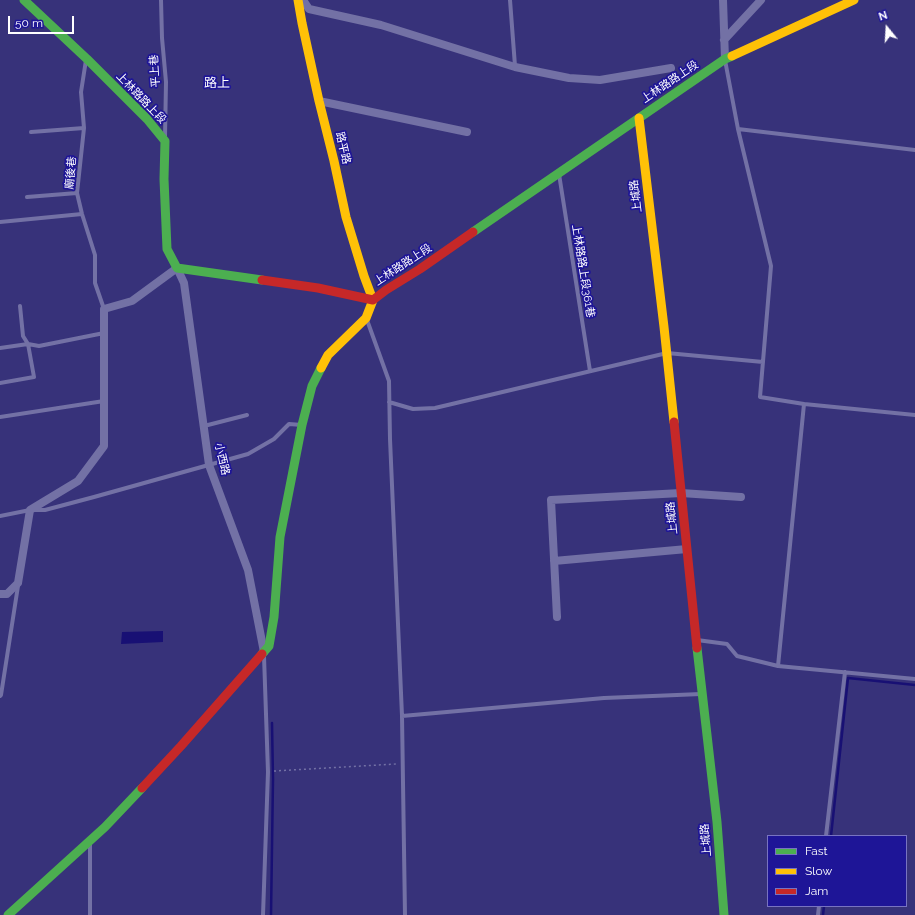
<!DOCTYPE html>
<meta charset="utf-8">
<style>
body{margin:0}
#map{position:relative;width:915px;height:915px;overflow:hidden;background:#37327a;font-family:Raleway,sans-serif}
canvas{display:block}
.legend{position:absolute;left:767px;top:835px;width:140px;height:72px;box-sizing:border-box;background:#1e1597;border:1px solid #7873c1;margin:0;padding:5px 7px;list-style:none;font-size:12px;color:#fff}
.legend li{display:flex;align-items:center;gap:8px;height:20px}
.legend b{width:20px;border:1px solid #7873c1}
.north{position:absolute;left:867px;top:8px;width:40px;height:40px;-webkit-text-stroke:3px #1e1597;paint-order:stroke;rotate:342deg;font-size:11px;font-weight:700;line-height:16px;text-align:center;color:#fff}
.north::after{content:'';display:block;margin:auto;width:14px;height:18px;background:#fff;clip-path:polygon(50% 0,100% 100%,50% 72%,0 100%)}
.scale{position:absolute;left:8px;top:16px;width:66px;height:18px;box-sizing:border-box;border:2px solid #fff;border-top:0;padding-left:5px;font-size:12px;line-height:14px;white-space:nowrap;color:#fff;-webkit-text-stroke:3px #1e1597;paint-order:stroke}
</style>
<div id="map">
<canvas width="915" height="915"></canvas>
<ul class="legend">
<li><b style="height:5px;background:#4caf50"></b>Fast</li>
<li><b style="height:5px;background:#ffc107"></b>Slow</li>
<li><b style="height:5px;background:#c62828"></b>Jam</li>
</ul>
<div class="north">N</div>
<div class="scale">50 m</div>
</div>
<script>
const c = document.querySelector('canvas').getContext('2d');
c.lineJoin = 'round';
function fill(path, color) { c.fillStyle = color; c.fill(path, 'evenodd'); }
const shape = rows => new Path2D(rows.map(r => 'M' + r).join(''));
function stroke(path, color, width, dash) { c.strokeStyle = color; c.lineWidth = width; c.lineCap = dash ? 'butt' : 'round'; c.setLineDash(dash || []); c.stroke(path); }
function label(font, color, halo, rows, align = 'center') {
  c.font = font + ' Raleway,"Noto Sans TC",sans-serif'; c.lineWidth = 3.5; c.setLineDash([]); c.textBaseline = 'middle'; c.strokeStyle = halo; c.fillStyle = color; for (const [text, x, y, turn = 0] of rows) {
    c.save(); c.translate(x, y); c.rotate((+turn || 0) * Math.PI / 180); c.textAlign = isNaN(turn) ? turn : align; if (halo) c.strokeText(text, 0, 0); c.fillText(text, 0, 0); c.restore();
  }
}
fill(shape([
 [163,631,163,642,121,644,122,632]
]), '#181074');
stroke(shape([
 [831,836,848,678,915,685],
 [271,915,273,779,272,723],
 [823,915,824,906]
]), '#181074', 2.5);
stroke(shape([
 [274,771,396,764]
]), '#7371a5', 1.5, [2, 3]);
stroke(shape([
 [161,0,162,38,166,82,165,137],
 [510,0,515,66],
 [86,60,81,92,84,128,77,193,82,214,95,255,95,283,104,309],
 [725,60,738,129,771,266,760,397,804,404,778,666],
 [738,129,915,150],
 [31,132,84,128],
 [559,174,590,371],
 [27,197,77,193],
 [0,222,82,214],
 [367,320,389,381,390,439,402,716,405,915],
 [0,348,28,344,39,346,104,333],
 [0,383,34,377,28,344,23,336,20,306],
 [389,402,413,409,435,408,667,353,763,362],
 [804,404,915,415],
 [0,417,104,401],
 [204,426,247,415],
 [0,516,30,510,45,510,94,497,248,454,274,439,289,424,302,425],
 [697,640,727,644,737,656,778,666,915,679],
 [0,696,1,695,18,586],
 [402,716,604,698,701,694],
 [826,836,845,672],
 [90,915,90,843],
 [263,915,268,772,264,656],
 [818,915,819,906]
]), '#7371a5', 4);
stroke(shape([
 [303,0,309,9,381,25,515,67,569,78,600,80,671,68],
 [723,0,725,59],
 [724,40,761,0],
 [319,101,467,132],
 [554,561,687,549],
 [0,594,7,594,18,583,30,510,78,481,104,446,104,309,132,301,177,268,184,283,209,465,248,570,264,652],
 [557,617,551,500,681,493,741,497]
]), '#7371a5', 8);
stroke(shape([
 [24,0,87,59,147,119,165,141,164,179,167,249,177,268,262,280],
 [473,232,725,59,732,56],
 [697,648,717,822,724,915],
 [262,654,269,646,274,617,280,537,302,425,312,386,321,368],
 [8,915,105,827,142,788]
]), '#4caf50', 9);
stroke(shape([
 [298,0,302,23,319,101,334,161,346,217,364,276,373,300],
 [732,56,854,0],
 [639,118,664,327,674,422],
 [321,368,328,355,366,318,373,300]
]), '#ffc107', 9);
stroke(shape([
 [262,280,318,288,373,300,386,290,420,269,473,232],
 [674,422,697,648],
 [142,788,181,746,262,654]
]), '#c62828', 9);
label('11px', '#fff', '#1e1597', [
 ["平上巷",155,71,-94],
 ["上林路路上段",670,82,-34],
 ["上林路路上段",141,98,46],
 ["路平路",343,148,77],
 ["廟後巷",71,173,-85],
 ["上城路",636,196,-97],
 ["上林路路上段",403,265,-33],
 ["上林路路上段361巷",583,271,81],
 ["小西路",222,459,77],
 ["上城路",672,518,-96],
 ["上城路",706,840,-95]
]);
label('13px', '#fff', '#1e1597', [
 ["路上",217,83]
]);
</script>
